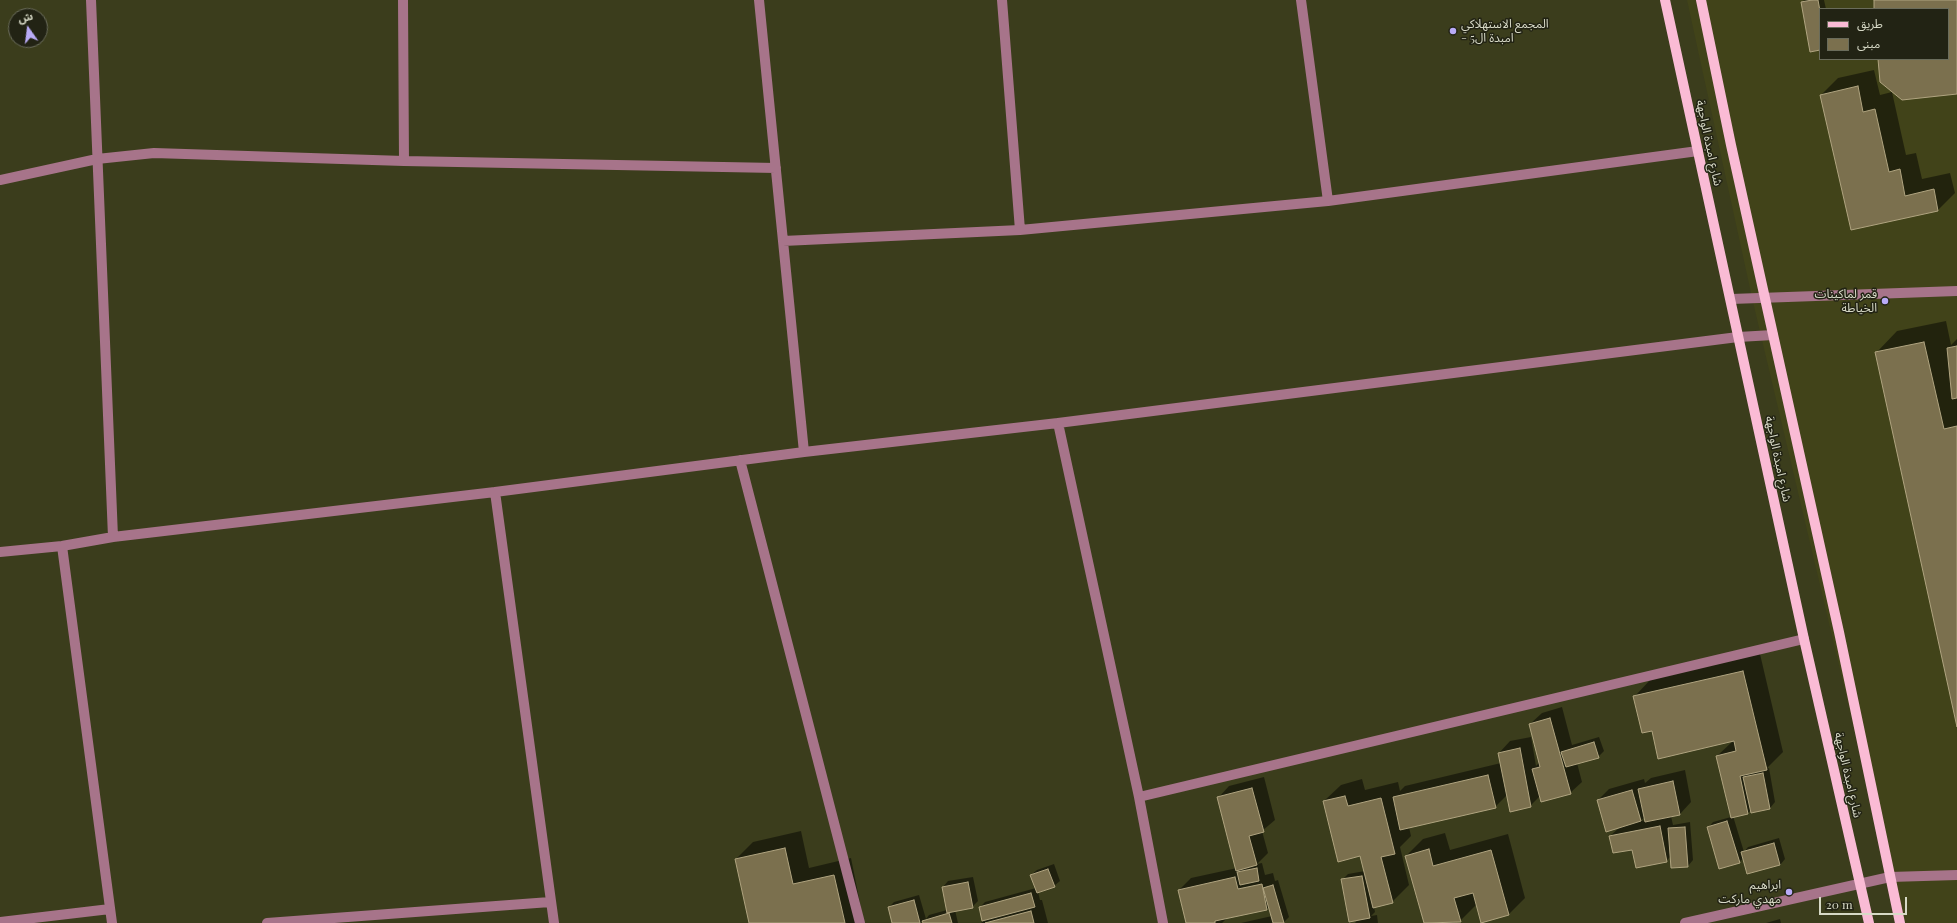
<!DOCTYPE html>
<meta charset="utf-8">
<style>
body{margin:0}
#map{position:relative;width:1957px;height:923px;overflow:hidden;background:#3b3d1c;font-family:"Playfair Display","Noto Sans Arabic",serif}
canvas{display:block}
.legend{position:absolute;left:1819px;top:8px;width:130px;height:52px;box-sizing:border-box;background:#222314;border:1px solid #6a6c5b;margin:0;padding:5px 7px;list-style:none;font-size:12px;color:#d7d9c6}
.legend li{display:flex;align-items:center;gap:8px;height:20px}
.legend b{width:20px;border:1px solid #6a6c5b}
.north{position:absolute;left:8px;top:8px;width:40px;height:40px;box-sizing:border-box;background:#222314;border:1px solid #6a6c5b;border-radius:50%;rotate:346deg;font-size:11px;font-weight:700;line-height:16px;text-align:center;color:#d7d9c6}
.north::after{content:'';display:block;margin:auto;width:14px;height:18px;background:#b9abf7;clip-path:polygon(50% 0,100% 100%,50% 72%,0 100%)}
.scale{position:absolute;left:1819px;top:897px;width:88px;height:18px;box-sizing:border-box;border:2px solid #d7d9c6;border-top:0;padding-left:5px;font-size:12px;line-height:14px;white-space:nowrap;color:#d7d9c6;-webkit-text-stroke:3px #222314;paint-order:stroke}
</style>
<div id="map">
<canvas width="1957" height="923"></canvas>
<ul class="legend">
<li><b style="height:5px;background:#fabbd5"></b>طريق</li>
<li><b style="height:11px;background:#7b704e"></b>مبنى</li>
</ul>
<div class="north">ش</div>
<div class="scale">20 m</div>
</div>
<script>
const c = document.querySelector('canvas').getContext('2d');
c.lineJoin = 'round';
function fill(path, color) { c.fillStyle = color; c.fill(path, 'evenodd'); }
const shape = rows => new Path2D(rows.map(r => 'M' + r).join(''));
function stroke(path, color, width, dash) { c.strokeStyle = color; c.lineWidth = width; c.lineCap = dash ? 'butt' : 'round'; c.setLineDash(dash || []); c.stroke(path); }
function label(font, color, halo, rows, align = 'center') {
  c.font = font + ' "Playfair Display","Noto Sans Arabic",serif'; c.lineWidth = 3; c.setLineDash([]); c.textBaseline = 'middle'; c.strokeStyle = halo; c.fillStyle = color; for (const [text, x, y, turn = 0] of rows) {
    c.save(); c.translate(x, y); c.rotate((+turn || 0) * Math.PI / 180); c.textAlign = isNaN(turn) ? turn : align; if (halo) c.strokeText(text, 0, 0); c.fillText(text, 0, 0); c.restore();
  }
}
fill(shape([
 [1687,0,1957,0,1957,923,1900,923,1753,302],
 [1820,9,1948,9,1948,59,1820,59]
]), '#414319');
fill(shape([
 [1804,0,1824,0,1826,9,1820,9,1820,49,1802,3],
 [1874,70,1880,95,1892,92,1906,155,1916,153,1922,179,1950,173,1955,193,1938,210,1852,229,1821,95,1838,78],
 [1946,321,1951,345,1957,339,1957,722,1876,353,1897,331],
 [1760,654,1783,752,1766,769,1769,768,1775,802,1770,808,1752,812,1751,810,1748,813,1733,816,1744,852,1748,847,1779,838,1785,859,1780,865,1744,858,1739,862,1708,828,1713,822,1731,817,1717,756,1733,741,1653,730,1635,696,1651,679],
 [1562,707,1572,745,1599,737,1604,751,1598,757,1577,763,1582,782,1570,793,1540,796,1530,806,1507,795,1495,807,1409,827,1411,836,1400,847,1409,885,1392,902,1374,907,1375,912,1371,916,1377,915,1378,923,1355,923,1358,919,1343,879,1348,874,1365,871,1361,855,1324,801,1341,785,1362,779,1365,790,1398,782,1400,791,1405,786,1501,763,1499,753,1510,741,1531,737,1536,766,1540,762,1530,724,1542,713],
 [1685,770,1691,802,1680,814,1671,816,1673,825,1690,822,1693,860,1688,866,1671,856,1666,861,1633,849,1610,836,1620,827,1598,800,1609,789,1644,779,1645,783,1651,778],
 [1645,817,1646,820,1640,821],
 [1264,777,1275,820,1262,831,1268,853,1257,864,1262,863,1265,875,1273,873,1275,881,1278,880,1289,917,1283,923,1241,923,1272,916,1269,906,1267,909,1228,917,1222,923,1187,923,1179,890,1191,878,1237,868,1218,798,1229,786],
 [801,831,809,868,851,858,864,923,750,923,736,859,753,842],
 [1445,833,1450,850,1508,834,1525,898,1509,914,1477,904,1460,921,1453,923,1425,923,1406,856,1423,839],
 [1054,864,1060,881,1054,886,1038,892,1040,900,1042,900,1048,923,981,923,983,921,980,907,985,902,1036,888,1031,875,1037,870],
 [973,877,978,901,972,907,955,910,958,923,924,923,923,920,921,923,893,923,889,907,894,902,919,895,926,919,929,915,947,910,943,887,948,881],
 [1780,919,1781,923,1766,923]
]), '#0007');
const building = shape([
 [1812,0,1818,0,1820,11,1820,50,1810,52,1801,2,1812,0],
 [1874,0,1957,0,1957,94,1902,100,1880,82,1878,59,1948,59,1948,9,1874,9,1874,0],
 [1858,86,1863,112,1875,109,1889,172,1900,169,1905,196,1934,189,1938,211,1851,230,1820,95,1858,86],
 [1924,342,1944,429,1957,426,1957,727,1875,352,1924,342],
 [1957,346,1957,398,1952,399,1947,348,1957,346],
 [1743,671,1767,770,1740,776,1748,814,1731,818,1716,756,1736,751,1734,741,1658,759,1652,731,1642,733,1633,696,1743,671],
 [1550,718,1571,794,1541,802,1532,769,1540,767,1529,724,1550,718],
 [1594,742,1599,758,1566,767,1561,752,1594,742],
 [1520,748,1531,807,1510,812,1498,753,1520,748],
 [1763,773,1770,809,1751,813,1743,777,1763,773],
 [1488,775,1496,808,1400,830,1393,797,1488,775],
 [1673,781,1680,815,1645,822,1638,789,1673,781],
 [1252,788,1264,832,1249,836,1257,865,1236,871,1217,797,1252,788],
 [1632,790,1641,821,1606,832,1597,800,1632,790],
 [1345,796,1348,806,1381,798,1395,854,1381,857,1393,903,1373,908,1360,856,1338,862,1323,801,1345,796],
 [1727,821,1740,863,1719,869,1707,827,1727,821],
 [1660,826,1667,862,1636,868,1632,850,1613,853,1609,836,1660,826],
 [1685,827,1688,867,1671,868,1668,828,1685,827],
 [1774,843,1780,865,1747,874,1741,852,1774,843],
 [785,848,793,884,834,875,845,923,749,923,735,859,785,848],
 [1429,849,1433,866,1491,850,1509,915,1481,923,1473,893,1454,898,1461,922,1424,923,1405,856,1429,849],
 [1257,868,1259,881,1240,885,1237,872,1257,868],
 [1048,869,1055,887,1037,893,1030,875,1048,869],
 [1362,876,1370,918,1349,922,1341,879,1362,876],
 [1235,877,1238,889,1262,884,1267,910,1215,921,1215,923,1186,923,1178,890,1235,877],
 [968,882,973,908,947,913,942,887,968,882],
 [1273,885,1284,923,1273,923,1263,888,1273,885],
 [1031,893,1035,907,982,921,979,907,1031,893],
 [914,900,920,923,892,923,888,907,914,900],
 [1031,911,1034,923,985,923,1031,911],
 [949,913,952,923,923,923,922,921,949,913]
]);
fill(building, '#7b704e');
stroke(building, '#b0a480', 1);
stroke(shape([
 [91,0,113,537],
 [403,0,404,161],
 [759,0,804,452],
 [1002,0,1020,230],
 [1301,0,1328,201],
 [0,180,97,159,154,153,404,161,776,168],
 [783,241,1020,230,1328,201,1698,151],
 [1731,299,1957,291],
 [1058,423,1139,797,1163,923],
 [740,460,860,923],
 [495,492,554,923],
 [62,546,112,923],
 [0,552,62,546,113,537,495,492,804,452,1058,423,1738,337,1773,335],
 [1139,797,1804,639],
 [0,922,110,909],
 [267,923,550,902],
 [1685,923,1890,877,1957,875]
]), '#a7748a', 10);
stroke(shape([
 [1665,0,1804,639,1869,923],
 [1701,0,1731,145,1839,632,1900,923]
]), '#fabbd5', 10);
for (const [x, y, r, color] of [
 [1453,31,4,"#b9abf7"],
 [1885,301,4,"#b9abf7"],
 [1789,892,4,"#b9abf7"]
]) { const dot = new Path2D(); dot.arc(x, y, r, 0, 2 * Math.PI); c.fillStyle = color; c.fill(dot); stroke(dot, '#222314', 1.5); }
label('12px', '#d7d9c6', '#222314', [
 ["المجمع الاستهلاكي",1461,24,"left"],
 ["- امبدة ال5",1461,38,"left"],
 ["قمر لماكينات",1877,294],
 ["الخياطة",1877,308],
 ["ابراهيم",1781,885],
 ["مهدي ماركت",1781,899]
], 'right');
label('12px', '#d7d9c6', '#222314', [
 ["شارع امبدة الواجهة",1709,143,78],
 ["شارع امبدة الواجهة",1778,459,78],
 ["شارع امبدة الواجهة",1848,775,77]
]);
</script>
